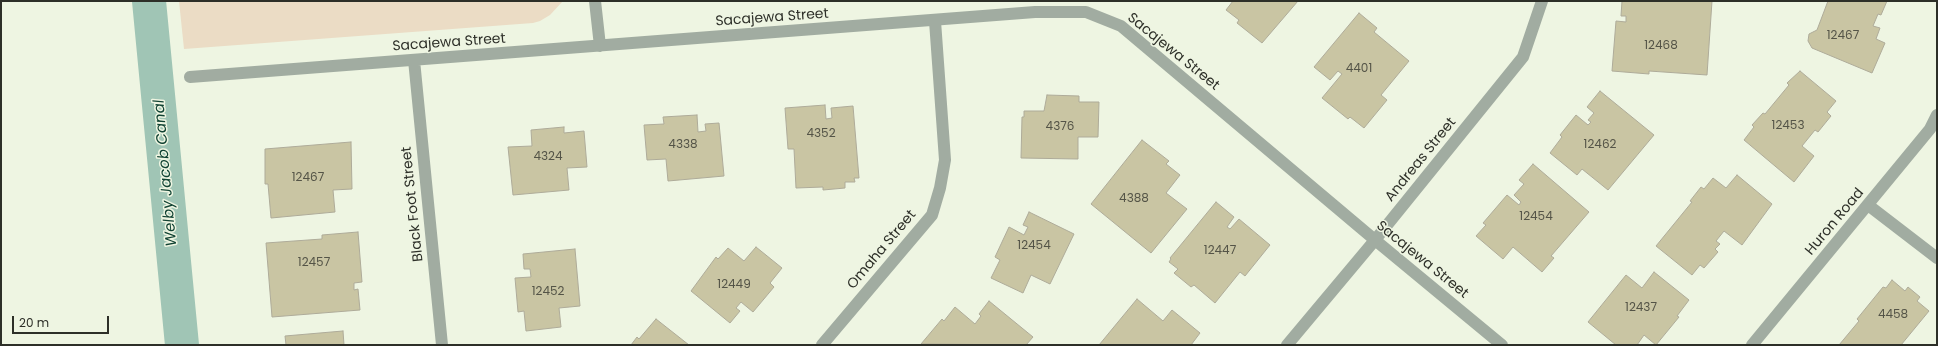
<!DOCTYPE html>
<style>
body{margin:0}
#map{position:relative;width:1938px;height:346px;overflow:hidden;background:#eef5e2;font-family:Poppins,sans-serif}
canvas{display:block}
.frame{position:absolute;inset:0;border:2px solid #2d2f28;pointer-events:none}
.scale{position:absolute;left:12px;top:316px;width:97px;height:18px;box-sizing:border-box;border:2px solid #2d2f28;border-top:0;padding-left:5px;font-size:12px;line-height:14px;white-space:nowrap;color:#2d2f28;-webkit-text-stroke:3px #eef5e2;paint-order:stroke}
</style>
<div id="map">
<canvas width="1938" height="346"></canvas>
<div class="frame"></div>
<div class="scale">20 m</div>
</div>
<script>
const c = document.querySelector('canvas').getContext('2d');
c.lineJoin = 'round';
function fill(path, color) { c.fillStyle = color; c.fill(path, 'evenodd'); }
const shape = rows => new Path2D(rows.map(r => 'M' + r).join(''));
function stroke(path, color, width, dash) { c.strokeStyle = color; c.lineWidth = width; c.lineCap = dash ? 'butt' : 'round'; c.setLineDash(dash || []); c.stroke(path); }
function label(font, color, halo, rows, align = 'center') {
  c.font = font + ' Poppins,sans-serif'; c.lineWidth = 3; c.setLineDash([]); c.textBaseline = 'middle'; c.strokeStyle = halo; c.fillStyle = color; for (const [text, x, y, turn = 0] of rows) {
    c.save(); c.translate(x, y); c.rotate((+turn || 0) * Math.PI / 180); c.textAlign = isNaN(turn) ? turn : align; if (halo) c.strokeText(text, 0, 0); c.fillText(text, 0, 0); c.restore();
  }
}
fill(shape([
 [179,1,563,1,550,15,540,21,533,23,184,49]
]), '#ebdcc5');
stroke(shape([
 [149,1,182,345]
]), '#a0c5b5', 34);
const building = shape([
 [1233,1,1298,1,1262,43,1237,23,1239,20,1226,10,1233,1],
 [1622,1,1712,1,1707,75,1649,71,1649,74,1612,71,1616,21,1626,22,1626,16,1621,16,1622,1],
 [1828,1,1887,1,1881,15,1878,14,1873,26,1880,28,1876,39,1885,43,1872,73,1812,48,1808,41,1809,34,1817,30,1828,1],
 [1359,13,1377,28,1374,32,1409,61,1381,95,1387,100,1364,128,1350,117,1348,119,1322,98,1342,74,1338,71,1330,80,1314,67,1359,13],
 [1800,71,1836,101,1827,112,1831,116,1818,132,1815,130,1802,146,1814,156,1794,182,1744,140,1754,127,1752,125,1763,113,1765,114,1789,85,1787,83,1800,71],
 [1600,91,1654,135,1608,190,1582,169,1577,175,1550,153,1562,137,1560,135,1576,115,1588,125,1591,122,1588,120,1594,113,1587,107,1600,91],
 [1047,95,1079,96,1079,102,1099,102,1098,137,1078,137,1078,159,1021,158,1022,117,1024,117,1024,111,1044,111,1047,95],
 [825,105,826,119,832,118,831,108,853,106,859,178,854,178,855,182,845,182,845,188,823,190,823,187,796,188,794,149,788,149,785,108,825,105],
 [697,115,698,132,706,131,705,124,719,123,724,176,668,181,666,159,647,160,644,125,664,124,663,117,697,115],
 [564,127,564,133,584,131,587,167,567,168,569,190,513,195,508,147,532,146,531,130,564,127],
 [1142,140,1169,161,1166,164,1180,175,1166,193,1187,209,1151,253,1091,204,1142,140],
 [351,142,352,189,333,190,335,212,271,218,268,184,265,184,265,149,351,142],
 [1533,164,1589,212,1551,256,1554,258,1542,272,1513,247,1503,259,1476,236,1486,225,1483,223,1507,195,1519,205,1521,202,1514,195,1524,184,1519,180,1533,164],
 [1737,175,1772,204,1742,245,1724,231,1716,241,1720,244,1715,249,1718,252,1704,268,1700,265,1692,275,1656,246,1692,202,1690,201,1701,187,1704,189,1713,178,1726,188,1737,175],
 [1216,202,1234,217,1227,227,1230,229,1239,219,1270,245,1245,276,1240,272,1215,303,1194,285,1191,287,1174,273,1178,269,1169,262,1171,259,1170,258,1216,202],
 [1029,212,1074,234,1050,284,1031,275,1023,293,991,278,1000,260,995,257,1009,227,1024,235,1028,227,1023,225,1029,212],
 [358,232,362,282,354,283,354,290,358,289,360,310,272,317,266,243,322,239,322,235,358,232],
 [756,247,782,268,770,283,774,287,753,312,741,302,736,308,740,311,730,323,691,291,716,257,718,259,728,248,744,261,756,247],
 [575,249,580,306,559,308,561,327,526,331,524,311,518,312,515,278,531,277,530,269,524,269,523,254,575,249],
 [1654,272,1689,300,1677,316,1679,317,1656,345,1644,335,1637,345,1616,345,1588,322,1626,275,1642,288,1654,272],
 [1892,280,1905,291,1908,287,1920,297,1917,301,1929,311,1901,345,1839,345,1859,321,1857,319,1883,287,1886,288,1892,280],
 [1137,299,1163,321,1172,310,1200,333,1191,345,1099,345,1137,299],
 [989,301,1033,337,1026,345,921,344,942,319,944,321,955,307,975,324,981,316,979,314,989,301],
 [656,319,689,345,631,345,637,337,639,339,656,319],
 [343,331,344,345,286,345,285,336,343,331]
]);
fill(building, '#c9c5a3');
stroke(building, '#aeab99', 1);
stroke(shape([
 [595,1,600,46],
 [414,60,442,345],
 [190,77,1035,12,1086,12,1121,26,1375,240,1502,345],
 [1868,205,1937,258],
 [822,345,932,215,940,188,945,160,935,21],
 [1287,345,1375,240,1523,57,1542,1],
 [1752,345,1930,129,1937,115]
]), '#a1aca1', 12);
label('12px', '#545447', null, [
 ["12467",1843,36],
 ["12468",1661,46],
 ["4401",1359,69],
 ["12453",1788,126],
 ["4376",1060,127],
 ["4352",821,134],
 ["4338",683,145],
 ["12462",1600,145],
 ["4324",548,157],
 ["12467",308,178],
 ["4388",1134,199],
 ["12454",1536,217],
 ["12454",1034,246],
 ["12447",1220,251],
 ["12457",314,263],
 ["12449",734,285],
 ["12452",548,292],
 ["12437",1641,308],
 ["4458",1893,315]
]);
label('14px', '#2d2f28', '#eef5e2', [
 ["Sacajewa Street",772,18,-4],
 ["Sacajewa Street",449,43,-4],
 ["Sacajewa Street",1173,52,39],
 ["Andreas Street",1421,160,-51],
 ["Black Foot Street",413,204,-96],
 ["Huron Road",1835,222,-50],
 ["Omaha Street",882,250,-50],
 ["Sacajewa Street",1422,260,39]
]);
label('italic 15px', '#104232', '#eef5e2', [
 ["Welby Jacob Canal",166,173,-95]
]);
</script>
